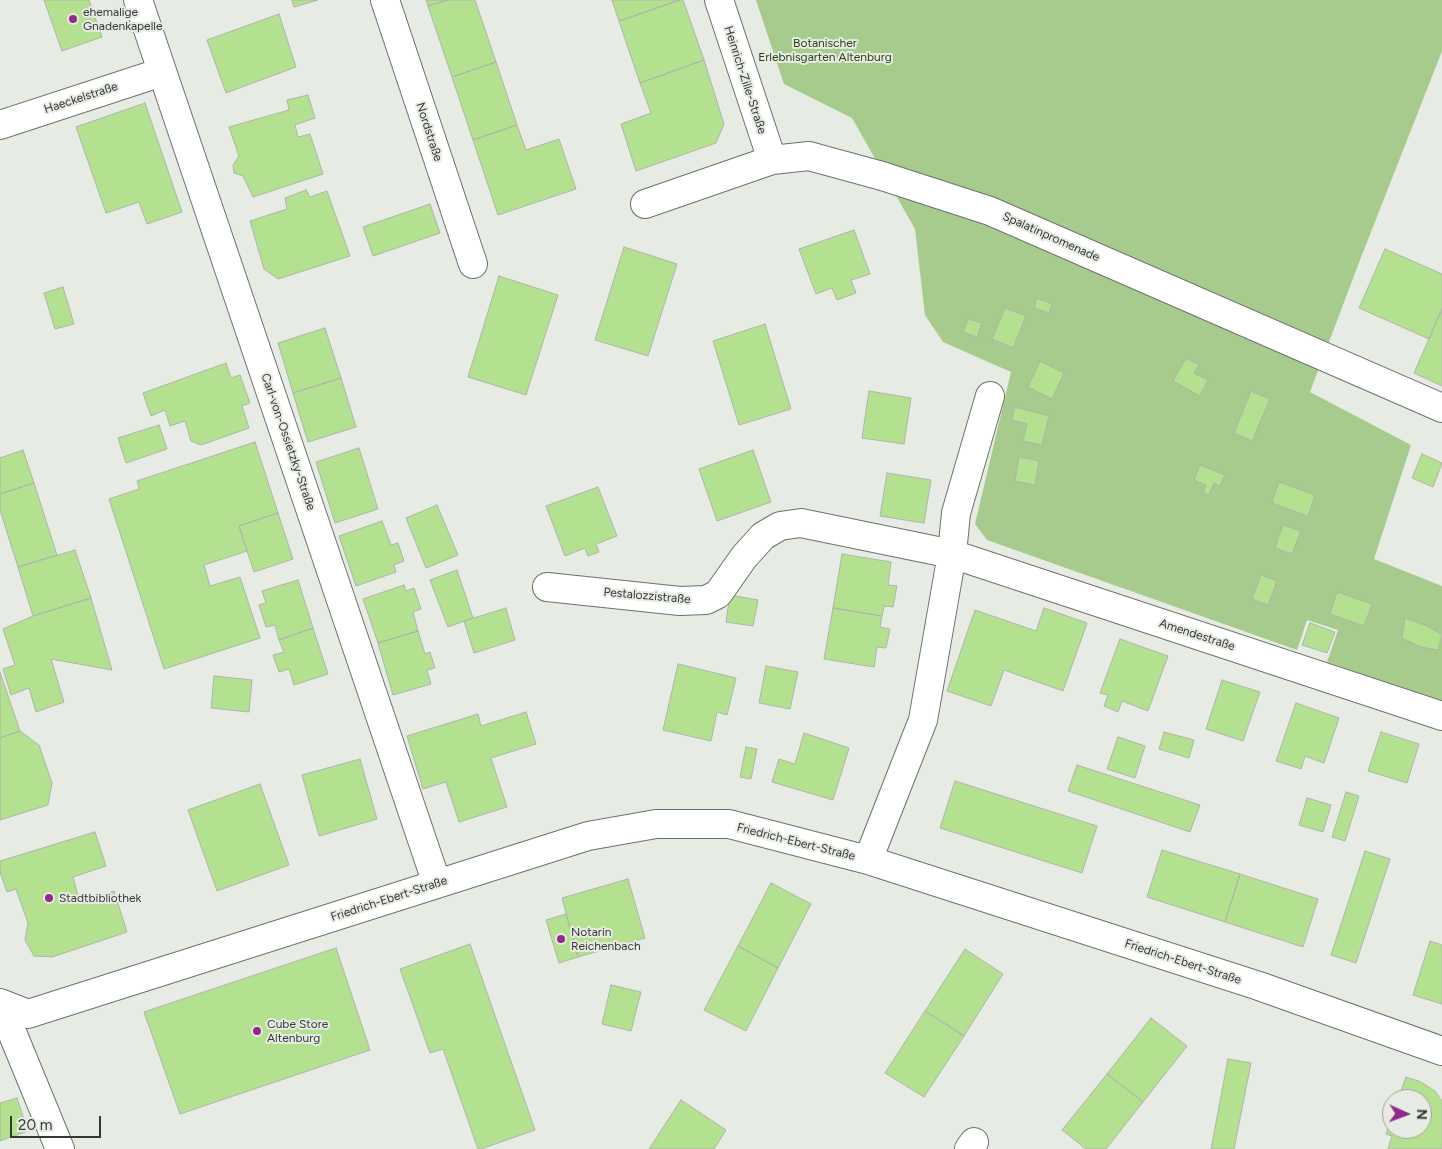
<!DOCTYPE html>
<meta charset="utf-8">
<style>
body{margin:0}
#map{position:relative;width:1442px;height:1149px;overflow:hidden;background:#e6ebe3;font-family:Figtree,sans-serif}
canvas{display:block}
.north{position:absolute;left:1382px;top:1089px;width:50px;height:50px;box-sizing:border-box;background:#e6ebe3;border:1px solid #a0a39d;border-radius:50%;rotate:92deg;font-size:14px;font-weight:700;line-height:20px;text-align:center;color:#363835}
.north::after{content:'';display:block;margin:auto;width:18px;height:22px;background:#91288c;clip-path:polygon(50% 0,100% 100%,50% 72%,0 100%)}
.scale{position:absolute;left:10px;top:1116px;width:91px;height:22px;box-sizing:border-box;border:2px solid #363835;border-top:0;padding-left:6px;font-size:15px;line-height:18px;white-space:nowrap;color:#363835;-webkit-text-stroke:4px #e6ebe3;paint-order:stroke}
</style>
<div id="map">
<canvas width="1442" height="1149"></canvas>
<div class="north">N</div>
<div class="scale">20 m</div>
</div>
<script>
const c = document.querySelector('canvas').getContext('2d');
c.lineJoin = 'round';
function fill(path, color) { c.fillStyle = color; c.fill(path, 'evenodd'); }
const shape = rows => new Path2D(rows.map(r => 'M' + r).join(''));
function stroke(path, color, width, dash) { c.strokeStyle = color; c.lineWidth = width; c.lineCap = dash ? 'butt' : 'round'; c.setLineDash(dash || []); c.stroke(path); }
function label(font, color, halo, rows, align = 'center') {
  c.font = font + ' Figtree,sans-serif'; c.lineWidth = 4; c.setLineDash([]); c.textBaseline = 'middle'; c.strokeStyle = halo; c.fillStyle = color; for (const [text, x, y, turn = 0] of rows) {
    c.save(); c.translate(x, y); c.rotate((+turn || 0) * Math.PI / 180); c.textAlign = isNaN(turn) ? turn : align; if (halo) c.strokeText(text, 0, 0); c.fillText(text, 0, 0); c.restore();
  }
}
fill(shape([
 [756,0,1442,0,1442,51,1360,260,1310,392,1411,445,1374,559,1442,586,1442,703,1327,662,1338,630,1307,620,1297,650,987,540,975,524,1011,372,943,342,925,315,915,229,852,118,784,84]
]), '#a7ca8d');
const building = shape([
 [44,0,89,0,102,37,62,51,44,0],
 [292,0,318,0,294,7,292,0],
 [426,0,448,0,428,6,426,0],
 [448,0,475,0,496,62,452,77,428,6,448,0],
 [612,0,680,0,619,21,612,0],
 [680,0,683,0,704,60,640,83,619,21,680,0],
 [279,14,296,67,226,93,207,40,279,14],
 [704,60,724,124,716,143,636,171,621,124,651,113,640,83,704,60],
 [496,62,517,125,473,140,452,77,496,62],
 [308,95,315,118,295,125,298,137,310,134,323,174,253,197,243,176,234,173,233,165,239,156,229,127,289,110,287,100,308,95],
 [145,103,182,212,147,224,139,202,106,213,76,127,145,103],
 [517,125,526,150,559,139,576,189,498,215,473,140,517,125],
 [306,190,310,197,327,191,350,256,278,279,264,269,250,221,287,209,285,198,306,190],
 [430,204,440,233,373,256,363,227,430,204],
 [854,230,870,274,851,280,856,293,837,300,832,288,816,294,799,249,854,230],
 [624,247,677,264,648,356,595,340,624,247],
 [1385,249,1442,274,1442,309,1429,339,1359,308,1385,249],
 [499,276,558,295,526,395,468,377,499,276],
 [63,287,74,324,55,329,44,293,63,287],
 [1037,298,1052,304,1049,313,1034,308,1037,298],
 [1005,308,1026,316,1013,348,992,339,1005,308],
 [1442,309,1442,386,1414,373,1442,309],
 [968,319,982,323,977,337,963,332,968,319],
 [765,324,791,409,739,425,713,341,765,324],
 [325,328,341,378,293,393,278,343,325,328],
 [1186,358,1199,365,1194,373,1208,380,1200,396,1173,381,1186,358],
 [1040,361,1064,373,1052,399,1028,387,1040,361],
 [226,363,231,378,240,375,250,403,242,406,249,428,201,445,191,441,185,421,170,426,165,410,151,416,143,393,226,363],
 [341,378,356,427,308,442,293,393,341,378],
 [869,391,911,398,904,444,862,438,869,391],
 [1251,391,1270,399,1252,441,1234,433,1251,391],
 [1015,407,1049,416,1042,445,1023,441,1027,424,1012,420,1015,407],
 [159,425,167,449,126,463,118,438,159,425],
 [255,442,278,513,239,526,247,551,204,565,210,586,240,577,260,638,164,669,109,499,139,489,137,481,255,442],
 [359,448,378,509,335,523,316,462,359,448],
 [23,450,34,483,0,494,0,458,23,450],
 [753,450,771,502,717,521,699,469,753,450],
 [1422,454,1442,463,1433,487,1412,478,1422,454],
 [1019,457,1039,461,1035,485,1015,481,1019,457],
 [1200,465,1225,475,1220,486,1214,483,1209,495,1203,493,1206,485,1194,480,1200,465],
 [887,473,931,480,924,523,880,516,887,473],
 [1279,482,1315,495,1308,516,1272,503,1279,482],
 [34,483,57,555,18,567,0,510,0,494,34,483],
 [598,487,617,536,596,544,599,552,588,556,585,548,565,556,546,506,598,487],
 [437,505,458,555,426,568,406,518,437,505],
 [278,513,293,559,254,572,239,526,278,513],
 [382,521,391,545,398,543,404,561,394,565,396,572,356,586,339,536,382,521],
 [1283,525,1301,531,1292,554,1275,548,1283,525],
 [75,550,91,598,33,616,18,567,75,550],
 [842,554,891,562,888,585,897,586,893,607,884,606,882,616,833,608,842,554],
 [457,570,473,618,448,627,430,580,457,570],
 [1261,575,1277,581,1268,605,1252,599,1261,575],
 [298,580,313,628,279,640,275,625,266,627,259,605,266,603,262,591,298,580],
 [404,585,406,591,414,588,421,609,413,612,418,631,378,643,363,599,404,585],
 [1337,592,1372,604,1364,626,1330,614,1337,592],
 [730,595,758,600,753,626,726,622,730,595],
 [91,598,112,670,51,659,64,702,36,712,29,688,11,695,3,669,15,665,3,629,33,616,91,598],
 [506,608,515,640,474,653,464,621,506,608],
 [833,608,882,616,880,627,890,629,886,648,877,647,874,667,824,659,833,608],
 [1044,608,1087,623,1063,691,1004,670,991,706,947,691,975,610,1036,631,1044,608],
 [1405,618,1427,626,1442,635,1438,650,1421,647,1402,638,1405,618],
 [1310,623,1335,632,1327,653,1302,645,1310,623],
 [313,628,328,674,294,685,289,669,279,672,273,655,284,652,279,640,313,628],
 [418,631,425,654,430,652,435,668,427,670,431,684,393,695,378,643,418,631],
 [1120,639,1168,656,1148,711,1122,701,1118,712,1104,706,1108,695,1100,693,1120,639],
 [678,664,736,678,727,715,717,712,711,741,663,730,678,664],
 [766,666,798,672,790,709,759,703,766,666],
 [0,672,20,731,0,738,0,672],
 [214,676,252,680,249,712,211,708,214,676],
 [1222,680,1260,692,1243,741,1206,729,1222,680],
 [1296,703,1339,718,1324,763,1305,756,1301,769,1276,761,1296,703],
 [526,712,536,744,491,758,507,807,459,822,446,782,423,789,407,736,478,714,481,726,526,712],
 [20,731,39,745,52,783,48,805,0,820,0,738,20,731],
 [1164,732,1194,740,1189,758,1159,749,1164,732],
 [1381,732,1419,744,1407,783,1368,771,1381,732],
 [804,733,849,748,833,800,772,782,779,759,795,764,804,733],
 [1118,737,1145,746,1135,778,1107,769,1118,737],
 [746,747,757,749,751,779,740,777,746,747],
 [360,759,377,819,319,836,302,775,360,759],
 [1077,765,1200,805,1190,832,1068,791,1077,765],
 [955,781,1097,826,1082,873,940,828,955,781],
 [260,784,289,865,217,891,188,810,260,784],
 [1346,792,1359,796,1345,841,1332,837,1346,792],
 [1307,798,1331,805,1323,832,1299,825,1307,798],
 [95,832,106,866,73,877,80,903,114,891,127,932,52,957,34,956,25,940,28,923,16,889,7,892,0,872,0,861,95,832],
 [1162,850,1240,874,1225,922,1147,897,1162,850],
 [1365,851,1390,859,1356,963,1331,955,1365,851],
 [1240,874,1318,899,1303,947,1225,922,1240,874],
 [628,879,645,938,578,957,562,898,628,879],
 [771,883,811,904,778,968,738,946,771,883],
 [566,914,578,957,559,963,546,920,566,914],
 [1430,941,1442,945,1442,1004,1413,995,1430,941],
 [470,944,535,1130,481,1149,478,1149,443,1049,430,1053,400,969,470,944],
 [738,946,778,968,746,1031,704,1010,738,946],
 [336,948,370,1050,180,1114,144,1012,336,948],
 [965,949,1003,974,964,1036,925,1011,965,949],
 [611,985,641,992,631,1031,602,1024,611,985],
 [925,1011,964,1036,924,1097,885,1073,925,1011],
 [1151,1018,1187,1046,1143,1102,1107,1074,1151,1018],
 [1228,1059,1251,1063,1234,1149,1211,1149,1228,1059],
 [1107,1074,1143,1102,1106,1149,1086,1149,1062,1130,1107,1074],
 [1406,1077,1421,1082,1435,1091,1442,1101,1442,1149,1388,1149,1392,1136,1386,1134,1392,1116,1392,1129,1422,1129,1422,1099,1398,1099,1406,1077],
 [17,1098,28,1131,0,1141,0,1103,17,1098],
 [681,1100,726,1130,714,1149,649,1149,681,1100]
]);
fill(building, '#b3e190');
stroke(building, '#afb4ac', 1);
const minor = shape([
 [138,0,437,884],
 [385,0,473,264],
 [719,0,772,160],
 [0,125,162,72],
 [645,204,772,160,809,156,882,176,990,211,1442,408],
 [547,587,680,601,706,600,718,594,744,557,763,536,780,526,801,523,952,554,1442,716],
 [868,860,923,720,952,554,956,513,990,396],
 [0,1003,28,1014,588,836,656,824,729,824,868,860,927,879,1259,986,1442,1051],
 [0,1003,60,1149],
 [969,1149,974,1142]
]);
stroke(minor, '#6d726b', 30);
stroke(minor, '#fff', 28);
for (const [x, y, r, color] of [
 [73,19,5,"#91288c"],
 [49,898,5,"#91288c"],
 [561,939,5,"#91288c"],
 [257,1031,5,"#91288c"]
]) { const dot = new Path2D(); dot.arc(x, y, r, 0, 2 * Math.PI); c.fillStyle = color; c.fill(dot); stroke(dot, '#e6ebe3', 2); }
label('12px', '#363835', '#e6ebe3', [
 ["ehemalige",83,12],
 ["Gnadenkapelle",83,26],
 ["Stadtbibliothek",59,898],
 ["Notarin",571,932],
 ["Reichenbach",571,946],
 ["Cube Store",267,1024],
 ["Altenburg",267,1038]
], 'left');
label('12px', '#28440b', '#e6ebe3', [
 ["Botanischer",825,43],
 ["Erlebnisgarten Altenburg",825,57]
]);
label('12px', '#363835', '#e6ebe3', [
 ["Heinrich-Zille-Straße",745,80,72],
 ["Haeckelstraße",81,98,-18],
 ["Nordstraße",429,132,72],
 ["Spalatinpromenade",1051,237,24],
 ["Carl-von-Ossietzky-Straße",288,442,71],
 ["Pestalozzistraße",647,596,5],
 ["Amendestraße",1197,635,18],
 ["Friedrich-Ebert-Straße",796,842,14],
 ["Friedrich-Ebert-Straße",389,899,-18],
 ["Friedrich-Ebert-Straße",1183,962,18]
]);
</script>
